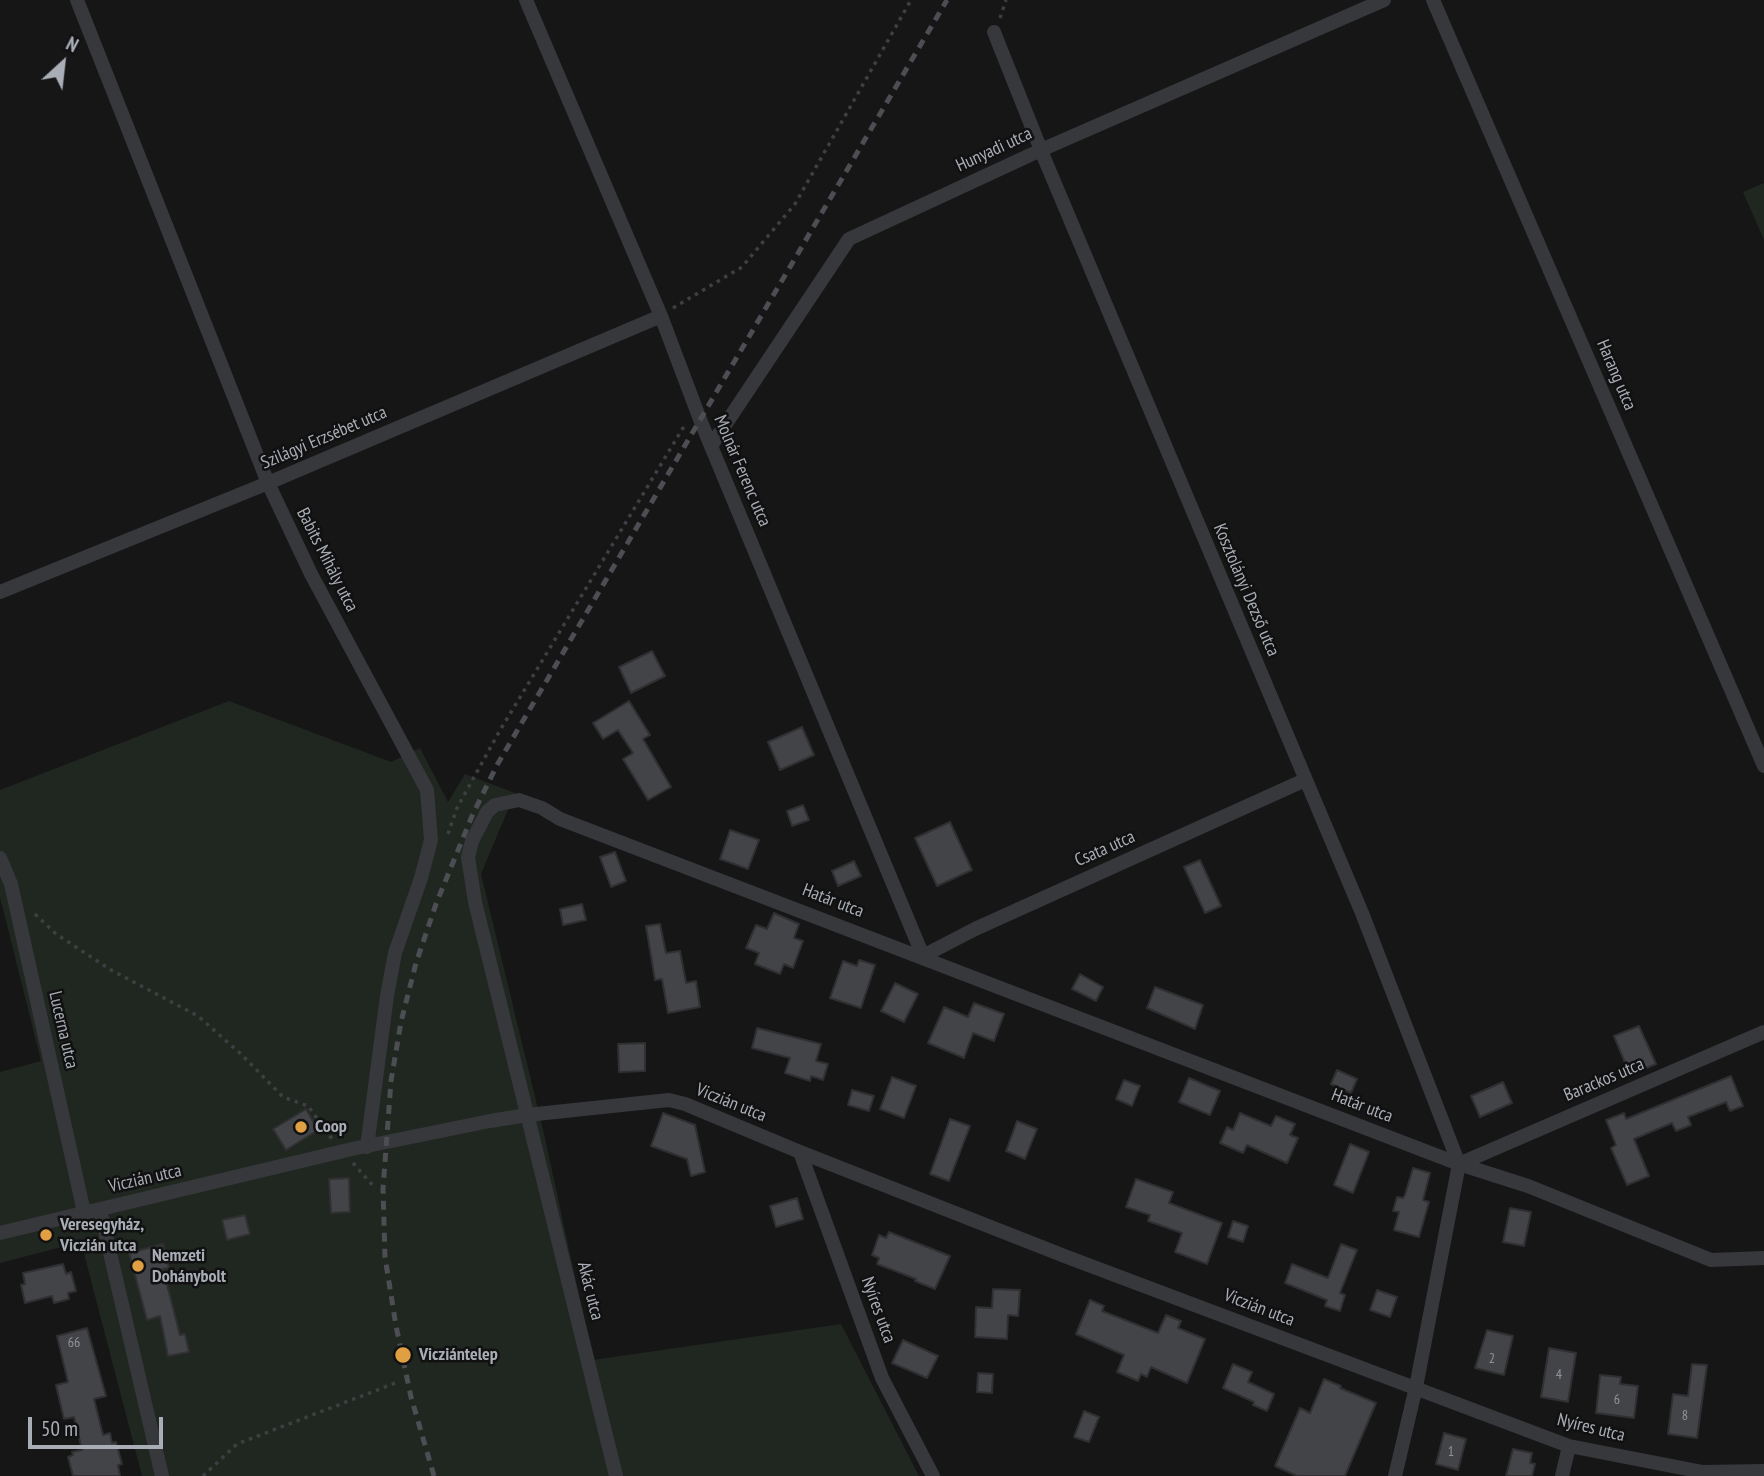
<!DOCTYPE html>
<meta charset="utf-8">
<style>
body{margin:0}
#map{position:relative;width:1764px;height:1476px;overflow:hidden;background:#161617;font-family:"PT Sans Narrow",sans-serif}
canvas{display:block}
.north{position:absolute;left:28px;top:28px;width:70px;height:70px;-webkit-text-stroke:5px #111112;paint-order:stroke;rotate:27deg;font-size:19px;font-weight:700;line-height:28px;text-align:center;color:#a9aeb6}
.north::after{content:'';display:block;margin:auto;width:24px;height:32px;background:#a9aeb6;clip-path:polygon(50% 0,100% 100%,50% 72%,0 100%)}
.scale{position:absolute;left:28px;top:1417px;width:135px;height:32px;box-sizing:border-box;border:4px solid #a9aeb6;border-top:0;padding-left:9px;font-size:21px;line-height:24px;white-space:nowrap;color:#a9aeb6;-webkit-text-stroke:5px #111112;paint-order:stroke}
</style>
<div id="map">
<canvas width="1764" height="1476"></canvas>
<div class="north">N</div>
<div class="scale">50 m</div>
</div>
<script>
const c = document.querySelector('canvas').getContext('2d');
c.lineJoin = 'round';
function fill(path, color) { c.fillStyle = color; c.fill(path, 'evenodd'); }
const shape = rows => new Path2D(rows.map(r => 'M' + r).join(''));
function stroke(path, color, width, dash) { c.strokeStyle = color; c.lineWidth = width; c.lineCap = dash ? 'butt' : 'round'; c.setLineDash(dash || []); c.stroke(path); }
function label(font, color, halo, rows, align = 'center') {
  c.font = font + ' "PT Sans Narrow",sans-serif'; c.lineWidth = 5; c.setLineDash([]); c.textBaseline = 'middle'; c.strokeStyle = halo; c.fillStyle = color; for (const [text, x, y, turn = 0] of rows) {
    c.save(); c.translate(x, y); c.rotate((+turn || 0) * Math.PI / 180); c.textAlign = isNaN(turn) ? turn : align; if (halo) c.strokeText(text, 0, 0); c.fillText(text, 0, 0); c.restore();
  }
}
fill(shape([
 [1764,183,1764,240,1743,192],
 [229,701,391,762,420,748,448,802,465,774,515,793,481,874,544,1134,593,1360,841,1324,919,1476,142,1476,81,1242,0,1263,0,1072,41,1061,0,897,0,790]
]), '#202720');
const building = shape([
 [652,651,665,676,631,693,619,667,652,651],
 [629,701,650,735,643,739,671,787,648,800,623,759,633,753,618,730,603,739,593,723,629,701],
 [802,727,814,755,780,770,768,742,802,727],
 [803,805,809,820,792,826,787,811,803,805],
 [950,822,972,870,937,886,915,838,950,822],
 [730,830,759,840,748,869,720,859,730,830],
 [615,852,626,881,611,887,600,857,615,852],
 [1200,860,1221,906,1205,913,1184,867,1200,860],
 [854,861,861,876,838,886,832,871,854,861],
 [582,904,586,920,563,925,560,909,582,904],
 [774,913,799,924,794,938,803,941,793,968,784,964,780,974,755,964,759,953,746,948,756,925,767,929,774,913],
 [660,924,666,953,680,951,686,983,696,981,700,1007,668,1013,662,979,655,980,646,926,660,924],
 [859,960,875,965,861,1008,830,998,843,961,857,966,859,960],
 [1080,974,1103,987,1096,1001,1072,989,1080,974],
 [895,983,918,994,904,1022,881,1011,895,983],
 [1155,987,1203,1005,1195,1029,1147,1008,1155,987],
 [974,1003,1004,1014,994,1041,973,1033,964,1058,928,1043,944,1007,968,1017,974,1003],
 [1639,1026,1656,1064,1630,1075,1614,1036,1639,1026],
 [757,1028,821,1044,816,1061,828,1064,823,1080,811,1076,810,1081,785,1073,790,1058,752,1048,757,1028],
 [645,1043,645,1071,619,1072,618,1044,645,1043],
 [1337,1070,1357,1079,1351,1093,1331,1084,1337,1070],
 [1731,1076,1743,1106,1730,1111,1726,1102,1688,1117,1691,1125,1676,1131,1672,1123,1634,1139,1649,1176,1627,1185,1611,1148,1616,1145,1606,1120,1624,1113,1626,1119,1731,1076],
 [892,1077,916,1086,904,1118,880,1109,892,1077],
 [1189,1078,1220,1091,1210,1115,1179,1102,1189,1078],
 [1124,1080,1140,1086,1132,1106,1116,1099,1124,1080],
 [1503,1082,1512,1103,1480,1117,1471,1096,1503,1082],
 [852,1090,874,1096,869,1111,848,1105,852,1090],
 [306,1109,318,1130,286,1150,273,1129,306,1109],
 [663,1113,695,1125,705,1172,691,1176,687,1159,651,1146,663,1113],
 [1240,1113,1271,1126,1276,1116,1295,1124,1290,1135,1298,1138,1287,1163,1247,1145,1243,1153,1220,1143,1227,1127,1233,1130,1240,1113],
 [950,1119,970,1126,949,1181,930,1174,950,1119],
 [1017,1121,1037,1129,1025,1159,1006,1151,1017,1121],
 [1350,1144,1369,1152,1353,1193,1334,1185,1350,1144],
 [1413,1168,1430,1173,1423,1200,1429,1202,1419,1237,1394,1230,1399,1212,1393,1211,1397,1197,1403,1198,1405,1195,1413,1168],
 [349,1178,350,1212,331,1213,329,1179,349,1178],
 [1136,1179,1173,1192,1169,1203,1222,1223,1207,1264,1175,1252,1182,1233,1148,1221,1150,1215,1126,1207,1136,1179],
 [797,1198,803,1219,776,1227,770,1206,797,1198],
 [1510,1208,1531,1212,1524,1246,1503,1242,1510,1208],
 [245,1215,250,1234,227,1240,222,1220,245,1215],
 [1233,1221,1248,1226,1243,1242,1228,1237,1233,1221],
 [889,1232,950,1256,935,1289,915,1281,916,1279,877,1264,879,1258,872,1255,879,1235,886,1238,889,1232],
 [163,1244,169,1268,163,1269,180,1335,185,1334,189,1352,168,1356,160,1316,147,1320,129,1253,163,1244],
 [1341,1244,1357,1250,1340,1293,1345,1295,1340,1311,1325,1306,1327,1300,1285,1283,1292,1264,1328,1278,1341,1244],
 [63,1264,66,1274,71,1272,76,1291,68,1293,69,1299,54,1303,52,1296,25,1303,21,1285,25,1284,23,1273,63,1264],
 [993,1289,1020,1290,1018,1316,1008,1315,1007,1339,975,1337,976,1307,992,1308,993,1289],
 [1377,1290,1397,1297,1390,1317,1370,1310,1377,1290],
 [1090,1300,1104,1306,1102,1311,1158,1333,1166,1315,1181,1321,1178,1328,1205,1339,1187,1383,1151,1367,1147,1377,1141,1374,1138,1381,1117,1372,1124,1355,1076,1334,1090,1300],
 [87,1328,106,1396,94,1399,103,1435,110,1433,112,1443,116,1442,122,1464,118,1465,120,1476,73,1476,68,1457,73,1455,72,1452,82,1450,74,1417,64,1419,56,1385,68,1382,57,1336,87,1328],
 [1487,1330,1513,1336,1504,1375,1475,1368,1487,1330],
 [903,1340,938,1356,927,1378,892,1363,903,1340],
 [1549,1348,1576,1353,1568,1402,1541,1397,1549,1348],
 [1233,1364,1252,1372,1248,1382,1274,1394,1267,1411,1253,1405,1254,1402,1223,1388,1233,1364],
 [1692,1364,1707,1365,1697,1438,1668,1434,1673,1394,1688,1396,1692,1364],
 [978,1373,993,1374,992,1393,977,1392,978,1373],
 [1600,1375,1621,1377,1620,1384,1638,1386,1634,1418,1596,1413,1600,1375],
 [1324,1379,1341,1386,1340,1388,1376,1403,1345,1476,1297,1476,1275,1466,1300,1408,1310,1413,1324,1379],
 [1084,1411,1099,1417,1089,1442,1074,1437,1084,1411],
 [1444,1433,1466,1439,1458,1470,1436,1464,1444,1433],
 [1513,1449,1532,1453,1530,1463,1535,1464,1532,1476,1506,1476,1513,1449]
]);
fill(building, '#434447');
stroke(building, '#303033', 2);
stroke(shape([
 [1000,18,1006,0],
 [673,308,742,267,795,204,911,0],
 [448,834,457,808,499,732,686,423],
 [35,914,56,934,111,970,198,1016,242,1055,283,1097,308,1106,332,1139],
 [353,1163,375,1188],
 [203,1476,237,1444,398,1382]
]), '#3d3f43', 3.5, [3.5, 5]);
stroke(shape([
 [77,0,268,483,311,574,427,790,431,840,421,878,395,953,387,996,367,1147],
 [526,0,661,316,701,422,923,956,975,929,1305,780],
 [1433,0,1764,766],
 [994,32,1045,160,1362,913,1459,1164],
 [711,446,849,239,1041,150,1384,0],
 [0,592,268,483,661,316],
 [0,858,11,884,84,1212],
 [800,1152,882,1378,933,1476],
 [1459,1164,1764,1032],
 [100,1210,162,1476],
 [0,1233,352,1149,490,1121,527,1115,669,1100,685,1104,800,1152,1067,1257,1569,1446,1703,1472,1764,1471],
 [616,1476,475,902,468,857,472,841,487,812,495,805,519,800,542,808,560,819,1459,1164,1528,1186,1711,1260,1764,1258],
 [1395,1476,1416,1387,1459,1164],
 [1562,1476,1569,1446]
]), '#37383c', 14);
stroke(shape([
 [434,1476,411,1397,396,1326,385,1257,383,1189,391,1081,401,1022,416,963,436,904,472,816,497,765,947,0]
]), '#4c4e53', 5, [9, 7]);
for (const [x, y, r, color] of [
 [301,1127,7,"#e19f43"],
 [46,1235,7,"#e19f43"],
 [138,1266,7,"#e19f43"],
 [403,1355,9,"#e19f43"]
]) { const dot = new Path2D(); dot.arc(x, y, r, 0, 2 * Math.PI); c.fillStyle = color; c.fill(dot); stroke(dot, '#111112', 2.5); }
label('14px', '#90949a', null, [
 ["66",74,1343],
 ["2",1492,1359],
 ["4",1559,1375],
 ["6",1617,1400],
 ["8",1685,1416],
 ["1",1451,1452]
]);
label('18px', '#a9aeb6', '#111112', [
 ["Hunyadi utca",994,150,-25],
 ["Harang utca",1616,375,67],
 ["Szilágyi Erzsébet utca",324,438,-23],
 ["Molnár Ferenc utca",742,471,67],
 ["Babits Mihály utca",327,560,63],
 ["Kosztolányi Dezső utca",1246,590,67],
 ["Csata utca",1105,849,-24],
 ["Határ utca",833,901,21],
 ["Lucerna utca",63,1030,77],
 ["Barackos utca",1604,1080,-23],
 ["Viczián utca",731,1103,22],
 ["Határ utca",1362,1106,21],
 ["Viczián utca",145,1179,-13],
 ["Akác utca",590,1291,76],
 ["Viczián utca",1259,1308,21],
 ["Nyíres utca",878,1310,70],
 ["Nyíres utca",1591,1428,14]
]);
label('bold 18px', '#a9aeb6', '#111112', [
 ["Coop",315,1127],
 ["Veresegyház,",60,1225],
 ["Viczián utca",60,1246],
 ["Nemzeti",152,1256],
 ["Dohánybolt",152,1277],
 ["Vicziántelep",419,1355]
], 'left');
</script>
